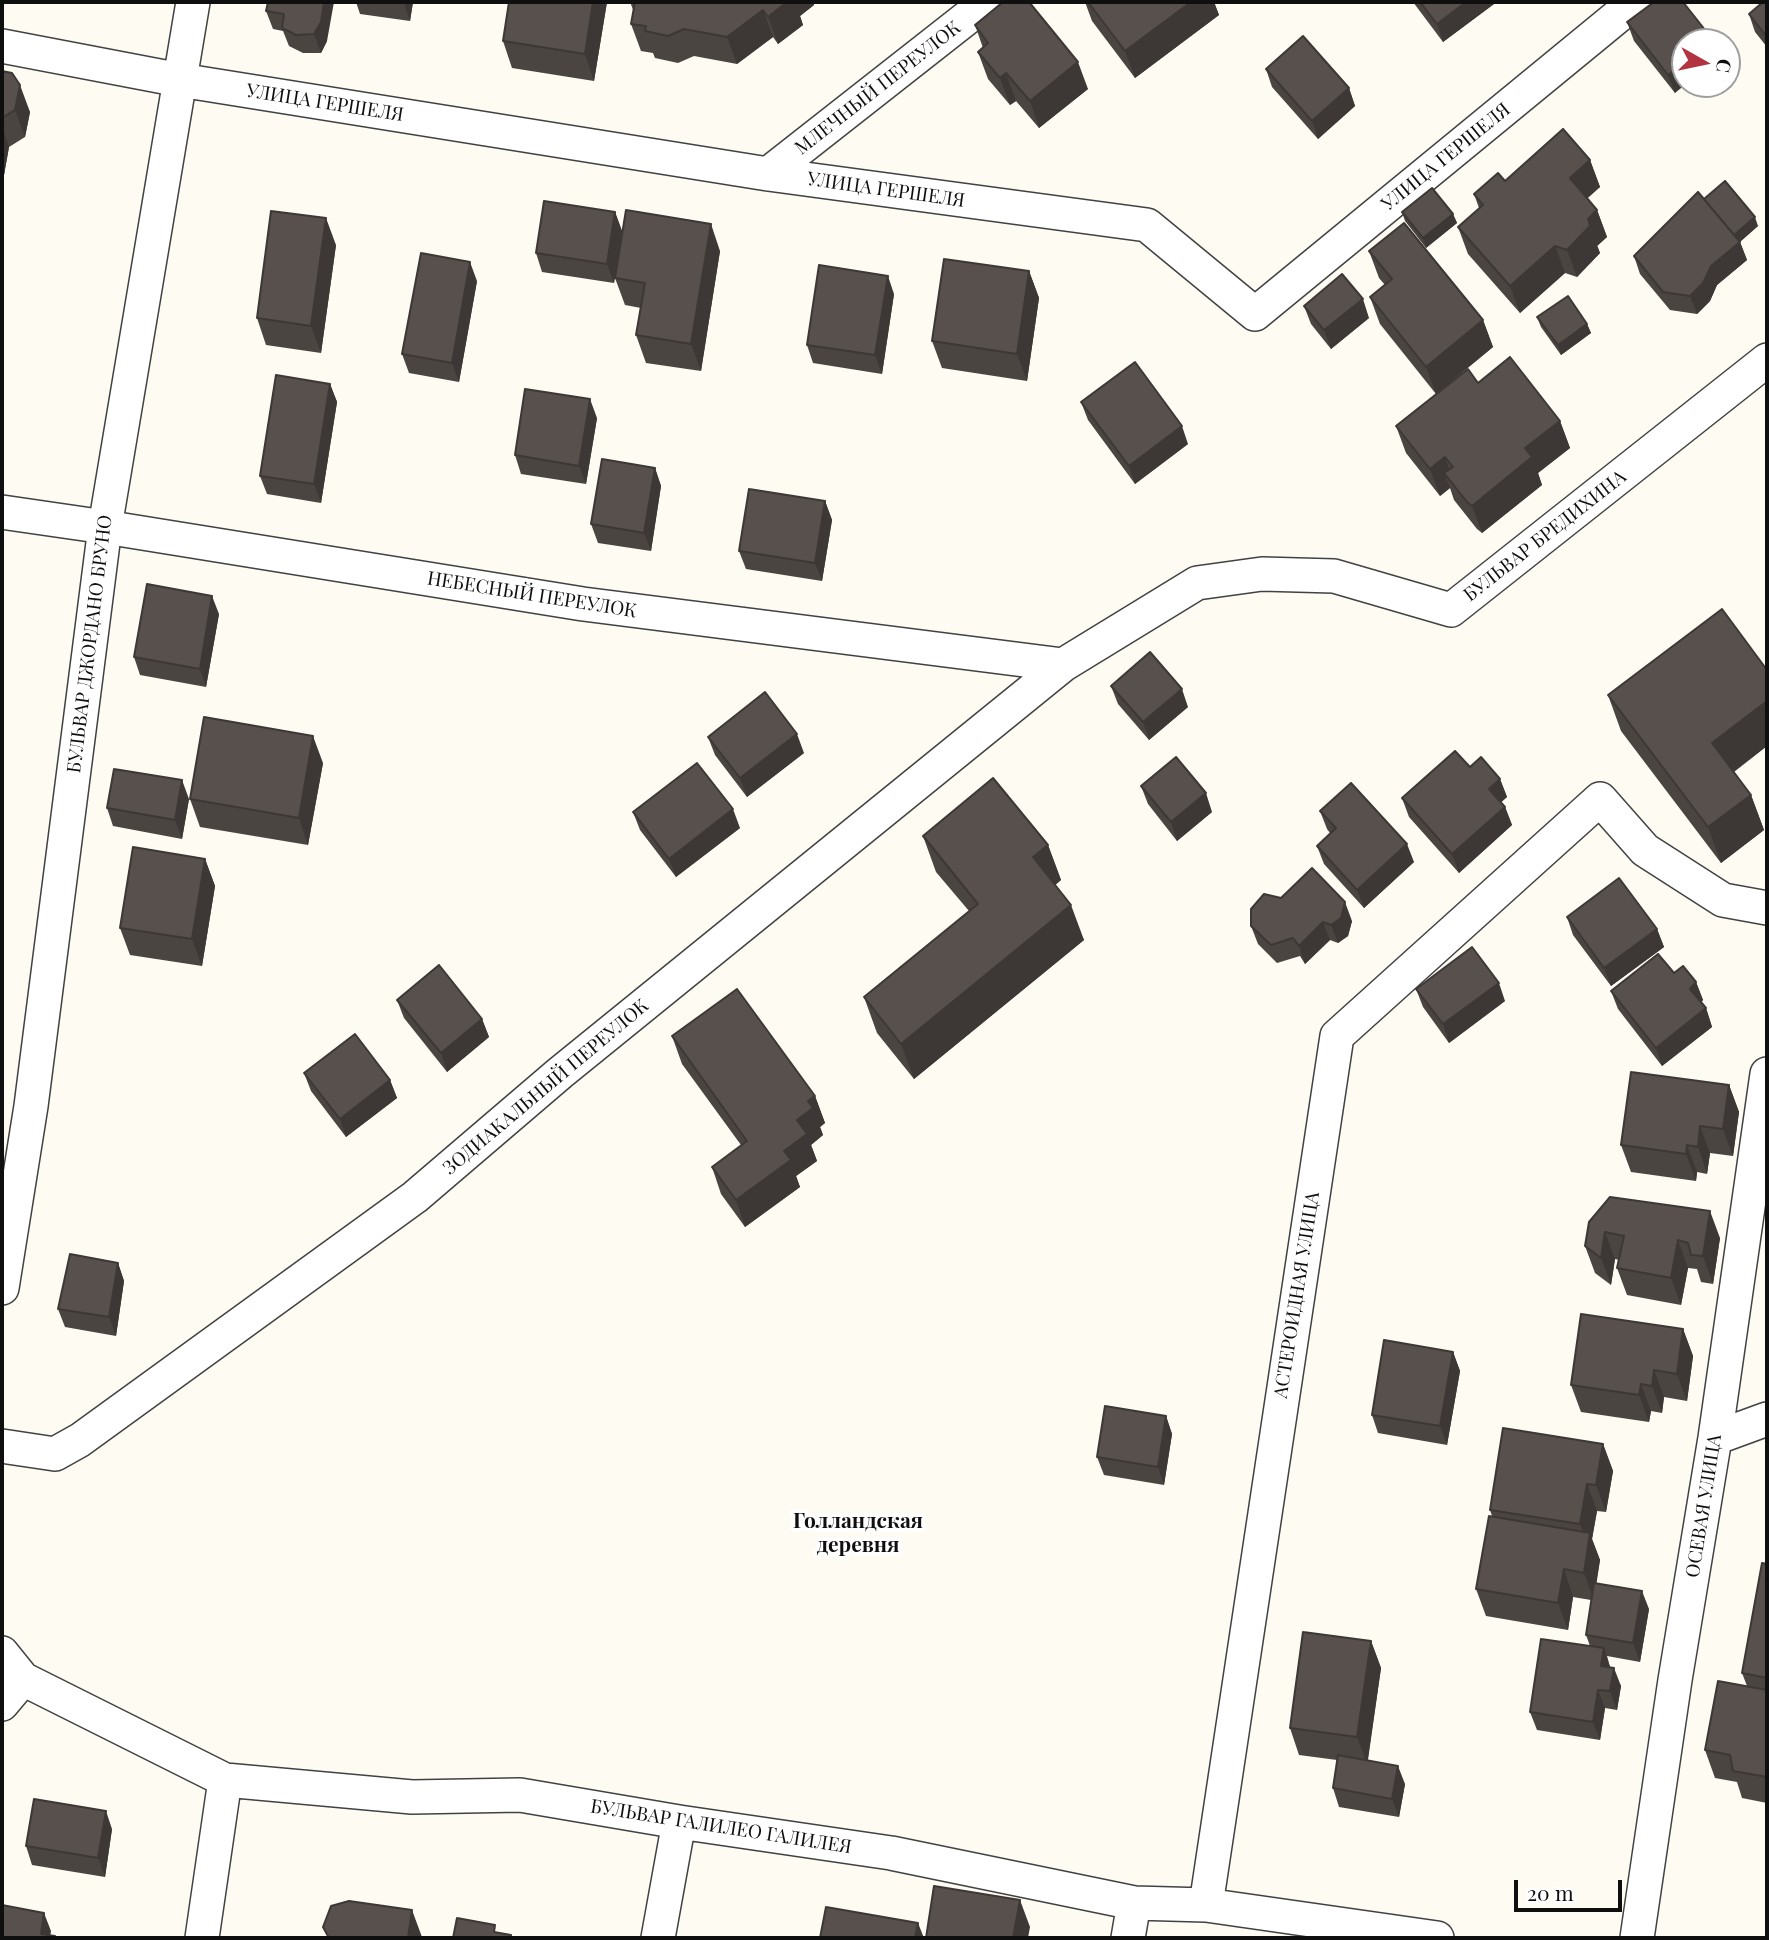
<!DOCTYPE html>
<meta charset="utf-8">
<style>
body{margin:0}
#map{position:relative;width:1769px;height:1940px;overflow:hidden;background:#fefbf3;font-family:"Playfair Display",serif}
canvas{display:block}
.frame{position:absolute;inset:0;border:4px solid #0f0f0f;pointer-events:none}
.north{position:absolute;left:1671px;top:28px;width:70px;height:70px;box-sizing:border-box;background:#fff;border:2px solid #9f9f9f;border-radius:50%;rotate:99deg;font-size:19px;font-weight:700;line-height:28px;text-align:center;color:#0f0f0f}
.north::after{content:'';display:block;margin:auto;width:24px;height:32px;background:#b23441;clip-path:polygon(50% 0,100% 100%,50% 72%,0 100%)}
.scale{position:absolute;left:1514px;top:1880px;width:108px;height:32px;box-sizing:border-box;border:4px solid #0f0f0f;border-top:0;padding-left:9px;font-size:21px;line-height:24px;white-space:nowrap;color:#0f0f0f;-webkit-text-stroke:5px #fff;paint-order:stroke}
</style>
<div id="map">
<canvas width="1769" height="1940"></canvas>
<div class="frame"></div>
<div class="north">С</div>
<div class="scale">20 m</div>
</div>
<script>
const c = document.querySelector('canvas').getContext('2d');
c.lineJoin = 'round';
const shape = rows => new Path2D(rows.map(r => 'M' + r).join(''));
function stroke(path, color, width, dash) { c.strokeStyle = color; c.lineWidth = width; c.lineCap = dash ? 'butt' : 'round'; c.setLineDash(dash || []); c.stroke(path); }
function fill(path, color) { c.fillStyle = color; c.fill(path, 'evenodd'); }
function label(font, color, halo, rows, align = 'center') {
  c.font = font + ' "Playfair Display",serif'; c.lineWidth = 7; c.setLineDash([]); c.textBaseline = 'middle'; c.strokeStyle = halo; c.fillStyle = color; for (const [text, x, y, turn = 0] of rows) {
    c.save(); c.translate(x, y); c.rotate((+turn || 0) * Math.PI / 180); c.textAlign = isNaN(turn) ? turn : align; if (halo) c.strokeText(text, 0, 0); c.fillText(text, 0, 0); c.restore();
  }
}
const street = shape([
 [2,46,180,80,768,174,1147,225,1255,314,1635,2],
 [768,174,987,2],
 [2,512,105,527,583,604,1063,665],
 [2,1288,31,1106,105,527,193,2],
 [1715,1438,1767,1419],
 [2,1446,55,1454,80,1440,415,1197,560,1073,1063,665,1197,583,1262,574,1334,576,1451,610,1767,360],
 [2,1653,23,1679,225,1780,412,1797,520,1795,679,1822,891,1853,1134,1903,1206,1905,1437,1938],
 [2,1704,23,1679],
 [1206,1905,1337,1036,1600,799,1645,850,1723,900,1767,908],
 [202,1938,225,1780],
 [658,1938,679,1822],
 [1128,1938,1134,1903],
 [1637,1938,1675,1680,1715,1438,1767,1074]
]);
stroke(street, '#424242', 36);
stroke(street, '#fff', 33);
fill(shape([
 [268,2,327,41,321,53,303,53,289,46,283,31,273,29,266,11],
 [356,2,413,2,410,21,360,14],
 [607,2,594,81,512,68,503,41],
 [630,2,813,2,814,5,800,16,803,25,778,44,773,37,737,64,694,56,678,63,655,58,653,53,641,51,631,24,634,12],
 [1085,2,1214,2,1219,15,1135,78,1092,21],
 [1413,2,1494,2,1494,4,1443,42],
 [1767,2,1767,47,1755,32,1749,14],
 [1627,22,1713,40,1714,42,1685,42,1675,93,1634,41],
 [975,25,1088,89,1039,128,1016,101,1010,105,988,79,978,52,983,48],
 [1266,69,1349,88,1355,106,1318,139,1272,87],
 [2,71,30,112,25,137,9,147,4,175,2,174],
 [1590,160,1600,187,1587,198,1597,210,1607,237,1597,246,1600,253,1577,277,1565,273,1520,313,1468,254,1458,227,1479,208,1474,194,1505,181],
 [1704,199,1758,226,1740,242,1747,260,1717,285,1710,301,1697,314,1670,310,1640,274,1634,256],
 [615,212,622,231,614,283,542,272,536,253],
 [1402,212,1453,214,1457,223,1426,248,1405,221],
 [336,245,321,353,266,345,257,318],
 [720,251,701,371,646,363,636,335,641,308,625,305,615,278],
 [1369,251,1483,320,1493,347,1436,394,1380,324,1370,297,1385,285,1379,278],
 [1029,271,1039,298,1027,381,942,368,932,341],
 [477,281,459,382,409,373,402,354],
 [894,294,882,374,813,363,807,345],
 [1304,306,1369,318,1331,349,1311,324],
 [1537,317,1587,324,1591,333,1561,355,1541,327],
 [1478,383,1560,421,1570,448,1538,473,1542,485,1482,533,1477,529,1454,500,1450,488,1440,496,1406,453,1396,426],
 [330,384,337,402,321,503,267,494,260,476],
 [1081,402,1188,444,1135,484,1088,420],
 [597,418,586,484,521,474,515,455],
 [655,468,661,486,651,551,598,543,591,524],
 [825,501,832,520,822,581,746,569,739,551],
 [219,614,206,687,140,675,134,657],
 [1111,686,1188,707,1149,740,1118,704],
 [1608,695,1767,746,1734,772,1751,795,1764,830,1721,863,1621,731],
 [708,737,804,753,747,797,715,755],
 [323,763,308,845,200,827,190,799],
 [1470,767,1500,779,1507,797,1501,802,1505,807,1512,825,1459,873,1409,817,1402,798],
 [1141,786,1212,812,1177,841,1148,804],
 [189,799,182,839,113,826,107,808],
 [1320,811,1414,862,1364,908,1324,864,1317,846,1330,833,1327,829],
 [633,812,740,828,676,877,640,830],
 [923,836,1048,845,1061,880,1055,885,1084,940,914,1079,877,1033,864,997,969,911,936,872],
 [205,859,215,886,202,966,130,955,120,928],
 [1567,917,1657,929,1664,947,1611,986,1573,935],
 [1352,921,1348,936,1338,943,1330,940,1305,964,1300,956,1277,963,1258,944,1251,926],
 [1674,973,1696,982,1703,1000,1701,1002,1706,1008,1712,1027,1662,1066,1618,1009,1611,991],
 [1416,989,1505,1001,1449,1043,1423,1007],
 [397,1000,482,1019,489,1037,447,1072,404,1018],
 [672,1036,815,1096,825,1123,820,1127,823,1135,811,1145,817,1161,796,1176,800,1187,745,1227,721,1194,712,1167,741,1145,682,1064],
 [304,1073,390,1080,397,1098,346,1137,311,1091],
 [1729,1085,1739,1112,1733,1156,1710,1153,1707,1174,1697,1172,1696,1181,1631,1172,1621,1145],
 [1589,1222,1720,1238,1713,1284,1701,1282,1697,1269,1688,1268,1681,1305,1627,1295,1617,1268,1619,1260,1615,1259,1611,1285,1595,1273,1585,1246],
 [118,1263,124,1281,116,1336,65,1327,58,1309],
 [1683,1329,1693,1356,1687,1401,1664,1397,1662,1413,1651,1411,1649,1422,1581,1412,1571,1385],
 [1453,1352,1460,1371,1447,1445,1378,1433,1372,1415],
 [1166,1416,1172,1434,1164,1485,1104,1475,1097,1457],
 [1603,1444,1613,1471,1606,1512,1597,1511,1592,1539,1600,1560,1596,1583,1649,1609,1640,1662,1607,1656,1610,1667,1621,1686,1617,1710,1605,1708,1600,1740,1537,1730,1530,1712,1590,1646,1586,1635,1591,1600,1573,1597,1568,1630,1486,1616,1476,1589,1492,1516,1490,1510],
 [1767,1564,1767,1803,1742,1798,1737,1782,1715,1778,1705,1750,1747,1686,1742,1673],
 [1371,1641,1381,1668,1368,1760,1405,1784,1399,1817,1339,1807,1333,1788,1337,1760,1299,1755,1290,1728],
 [112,1829,105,1877,32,1865,26,1846]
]), '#4b4542');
fill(shape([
 [324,2,334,2,327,41,321,53,314,34],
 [404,2,413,2,410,21,404,3],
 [593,2,607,2,594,81,585,54],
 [787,2,813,2,814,5,800,16,803,25,778,44,768,17],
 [1191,2,1214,2,1219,15,1135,78,1125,51],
 [1466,2,1494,2,1494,4,1443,42,1437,24],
 [763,10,773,37,737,64,727,37],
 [1078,62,1088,89,1039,128,1030,101],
 [1685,62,1685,84,1686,84,1675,93,1668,75],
 [1006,73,1016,101,1010,105,1000,78],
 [20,85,30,112,25,137,15,110],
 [1349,88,1355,106,1318,139,1312,121],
 [2,126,9,147,4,175,2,168],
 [1590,160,1600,187,1580,205,1570,178],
 [1597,210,1607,237,1597,246,1588,219],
 [615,212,622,231,614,283,607,264],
 [1453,214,1457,223,1426,248,1423,238],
 [1755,217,1758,226,1735,246,1732,237],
 [326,218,336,245,321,353,311,326],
 [711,224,720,251,701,371,691,344],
 [1590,226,1600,253,1577,277,1567,250],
 [1740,242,1747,260,1717,285,1710,301,1697,314,1690,296,1711,266],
 [1555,246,1565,273,1520,313,1510,286],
 [470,262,477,281,459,382,452,363],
 [1029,271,1039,298,1027,381,1017,354],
 [888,276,894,294,882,374,875,355],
 [1363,299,1369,318,1331,349,1324,330],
 [1483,320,1493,347,1436,394,1426,367],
 [1587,324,1591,333,1561,355,1558,345],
 [330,384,337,402,321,503,314,484],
 [590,399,597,418,586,484,579,466],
 [1560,421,1570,448,1538,473,1542,485,1482,533,1472,506,1525,448],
 [1182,426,1188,444,1135,484,1129,466],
 [1445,457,1455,484,1444,473,1450,488,1440,496,1430,469],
 [655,468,661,486,651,551,644,533],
 [825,501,832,520,822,581,815,563],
 [212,596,219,614,206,687,200,669],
 [1182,689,1188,707,1149,740,1143,722],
 [1767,701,1767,746,1725,778,1712,743],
 [797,734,804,753,747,797,740,778],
 [313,736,323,763,308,845,299,818],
 [1500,779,1507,797,1496,807,1489,789],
 [182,780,189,799,182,839,175,820],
 [1206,793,1212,812,1177,841,1171,822],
 [1751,795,1764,830,1721,863,1708,827],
 [1505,807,1512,825,1459,873,1452,854],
 [733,809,740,828,676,877,669,859],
 [1407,844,1414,862,1364,908,1357,890],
 [1048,845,1061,880,1046,893,1033,857],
 [205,859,215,886,202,966,192,939],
 [1345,902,1352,921,1348,936,1338,943,1331,925],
 [1071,905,1084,940,914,1079,901,1044],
 [1323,922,1330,940,1305,964,1299,946],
 [1657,929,1664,947,1611,986,1604,968],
 [1696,982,1703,1000,1697,1008,1690,989],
 [1499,983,1505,1001,1449,1043,1443,1024],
 [1706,1008,1712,1027,1662,1066,1656,1048],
 [482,1019,489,1037,447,1072,441,1053],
 [390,1080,397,1098,346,1137,340,1119],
 [1729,1085,1739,1112,1733,1156,1723,1129],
 [815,1096,825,1123,820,1127,823,1135,811,1145,817,1161,796,1176,800,1187,745,1227,736,1200,784,1151,797,1120,808,1101],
 [1700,1126,1710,1153,1707,1174,1698,1147],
 [1687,1145,1697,1172,1696,1181,1686,1154],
 [1710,1211,1720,1238,1713,1284,1703,1256],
 [1605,1232,1615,1259,1611,1285,1601,1258],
 [1678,1240,1688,1268,1681,1305,1671,1278],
 [118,1263,124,1281,116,1336,109,1317],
 [1683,1329,1693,1356,1687,1401,1677,1374],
 [1453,1352,1460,1371,1447,1445,1440,1426],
 [1654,1370,1664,1397,1662,1413,1652,1386],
 [1641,1384,1651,1411,1649,1422,1639,1395],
 [1166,1416,1172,1434,1164,1485,1158,1467],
 [1603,1444,1613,1471,1606,1512,1596,1485],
 [1587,1484,1597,1511,1592,1539,1600,1560,1594,1600,1584,1573,1588,1545,1580,1524],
 [1564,1569,1573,1597,1568,1630,1558,1603],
 [1642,1591,1649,1609,1640,1662,1633,1643],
 [1371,1641,1381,1668,1367,1764,1357,1737],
 [1604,1648,1610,1667,1601,1666],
 [1614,1668,1621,1686,1617,1710,1610,1691],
 [1598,1690,1605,1708,1600,1740,1593,1722],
 [1398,1766,1405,1784,1399,1817,1392,1799],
 [106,1811,112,1829,105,1877,98,1858],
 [1020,1900,1030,1927,1028,1938,1013,1938],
 [412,1910,422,1937,421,1938,408,1938],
 [44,1913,51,1931,50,1938,41,1934],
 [918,1923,924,1938,915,1938]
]), '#3d3836');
const building = shape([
 [268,2,324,2,321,22,314,34,296,35,282,28,284,14,266,11,268,2],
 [509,2,593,2,585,54,503,41,509,2],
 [633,2,787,2,768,17,763,10,727,37,684,29,668,36,645,31,646,26,631,24,635,2,633,2],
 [1003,2,1029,2,1078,62,1030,101,1006,73,1000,78,978,52,988,43,975,25,1003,2],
 [1088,2,1191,2,1125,51,1088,2],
 [1420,2,1466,2,1437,24,1420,2],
 [1654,2,1683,2,1713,40,1710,42,1685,42,1685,62,1668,75,1627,22,1654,2],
 [1763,2,1767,2,1767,37,1749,14,1763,2],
 [1303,36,1349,88,1312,121,1266,69,1303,36],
 [2,71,12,73,20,85,15,110,2,118,2,71],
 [1563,129,1590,160,1570,178,1597,210,1588,219,1590,226,1567,250,1555,246,1510,286,1458,227,1483,205,1474,194,1498,173,1505,181,1563,129],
 [1725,181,1755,217,1734,235,1704,199,1725,181],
 [1432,188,1453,214,1423,238,1402,212,1432,188],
 [1698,192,1740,242,1711,266,1703,283,1690,296,1663,292,1634,256,1698,192],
 [544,201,615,212,607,264,536,253,544,201],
 [626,210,711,224,691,344,636,335,645,283,615,278,626,210],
 [271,211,326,218,311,326,257,318,271,211],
 [1404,223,1483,320,1426,367,1370,297,1392,279,1369,251,1404,223],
 [421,253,470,262,452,363,402,354,421,253],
 [944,259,1029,271,1017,354,932,341,944,259],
 [819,265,888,276,875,355,807,345,819,265],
 [1342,274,1363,299,1324,330,1304,306,1342,274],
 [1568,296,1587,324,1558,345,1537,317,1568,296],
 [1510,357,1560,421,1525,448,1532,457,1472,506,1467,502,1444,473,1453,467,1445,457,1430,469,1396,426,1468,369,1478,383,1510,357],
 [1135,362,1182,426,1129,466,1081,402,1135,362],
 [276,375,330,384,314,484,260,476,276,375],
 [525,389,590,399,579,466,515,455,525,389],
 [602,459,655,468,644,533,591,524,602,459],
 [749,489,825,501,815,563,739,551,749,489],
 [147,584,212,596,200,669,134,657,147,584],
 [1722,609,1767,670,1767,701,1712,743,1751,795,1708,827,1608,695,1722,609],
 [1150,652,1182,689,1143,722,1111,686,1150,652],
 [765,692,797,734,740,778,708,737,765,692],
 [204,717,313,736,299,818,190,799,204,717],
 [1455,751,1470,767,1481,757,1500,779,1489,789,1505,807,1452,854,1402,798,1455,751],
 [1176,757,1206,793,1171,822,1141,786,1176,757],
 [697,763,733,809,669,859,633,812,697,763],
 [114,769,182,780,175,820,107,808,114,769],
 [993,778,1048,845,1033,857,1071,905,901,1044,864,997,978,904,923,836,993,778],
 [1351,783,1407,844,1357,890,1317,846,1336,828,1320,811,1351,783],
 [133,847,205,859,192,939,120,928,133,847],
 [1312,868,1345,902,1341,918,1331,925,1323,922,1299,946,1293,938,1271,945,1251,926,1251,909,1264,894,1281,898,1312,868],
 [1619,878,1657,929,1604,968,1567,917,1619,878],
 [1472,947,1499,983,1443,1024,1416,989,1472,947],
 [1658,954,1674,973,1683,966,1696,982,1690,989,1706,1008,1656,1048,1611,991,1658,954],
 [439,965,482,1019,441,1053,397,1000,439,965],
 [737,989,815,1096,808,1101,813,1108,797,1120,807,1134,784,1151,791,1160,736,1200,712,1167,747,1141,672,1036,737,989],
 [355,1034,390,1080,340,1119,304,1073,355,1034],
 [1631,1072,1729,1085,1723,1129,1700,1126,1698,1147,1687,1145,1686,1154,1621,1145,1631,1072],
 [1610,1197,1710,1211,1703,1256,1691,1255,1688,1243,1678,1240,1671,1278,1617,1268,1624,1236,1605,1232,1601,1258,1585,1246,1589,1222,1610,1197],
 [70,1254,118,1263,109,1317,58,1309,70,1254],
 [1581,1314,1683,1329,1677,1374,1654,1370,1652,1386,1641,1384,1639,1395,1571,1385,1581,1314],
 [1384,1340,1453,1352,1440,1426,1372,1415,1384,1340],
 [1105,1406,1166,1416,1158,1467,1097,1457,1105,1406],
 [1503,1428,1603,1444,1596,1485,1587,1484,1580,1524,1490,1510,1503,1428],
 [1489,1516,1590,1533,1584,1573,1564,1569,1558,1603,1476,1589,1489,1516],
 [1762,1563,1767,1564,1767,1678,1742,1673,1762,1563],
 [1594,1583,1642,1591,1633,1643,1586,1635,1594,1583],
 [1303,1632,1371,1641,1357,1737,1290,1728,1303,1632],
 [1541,1639,1604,1648,1601,1666,1614,1668,1610,1691,1598,1690,1593,1722,1530,1712,1541,1639],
 [1718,1681,1767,1690,1767,1777,1733,1771,1730,1755,1705,1750,1718,1681],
 [1338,1755,1398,1766,1392,1799,1333,1788,1338,1755],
 [34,1799,106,1811,98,1858,26,1846,34,1799],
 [934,1886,1020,1900,1013,1938,926,1938,934,1886],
 [349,1901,412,1910,408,1938,329,1938,323,1927,331,1906,349,1901],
 [2,1905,44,1913,41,1934,55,1936,54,1938,2,1938,2,1905],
 [826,1907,918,1923,915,1938,820,1938,826,1907],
 [457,1918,495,1925,494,1932,511,1935,511,1938,453,1938,457,1918]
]);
fill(building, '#57504d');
stroke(building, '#3d3836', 2);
label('19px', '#0f0f0f', '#fff', [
 ["МЛЕЧНЫЙ ПЕРЕУЛОК",878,88,-38],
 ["УЛИЦА ГЕРШЕЛЯ",325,103,9],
 ["УЛИЦА ГЕРШЕЛЯ",1446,157,-39],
 ["УЛИЦА ГЕРШЕЛЯ",886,190,8],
 ["БУЛЬВАР БРЕДИХИНА",1545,536,-38],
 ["НЕБЕСНЫЙ ПЕРЕУЛОК",532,595,9],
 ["БУЛЬВАР ДЖОРДАНО БРУНО",90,644,-83],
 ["ЗОДИАКАЛЬНЫЙ ПЕРЕУЛОК",546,1087,-40],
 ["АСТЕРОИДНАЯ УЛИЦА",1297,1295,-81],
 ["ОСЕВАЯ УЛИЦА",1704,1506,-81],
 ["БУЛЬВАР ГАЛИЛЕО ГАЛИЛЕЯ",721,1827,9]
]);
label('bold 21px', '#0f0f0f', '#fff', [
 ["Голландская",858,1521],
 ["деревня",858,1545]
]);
</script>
